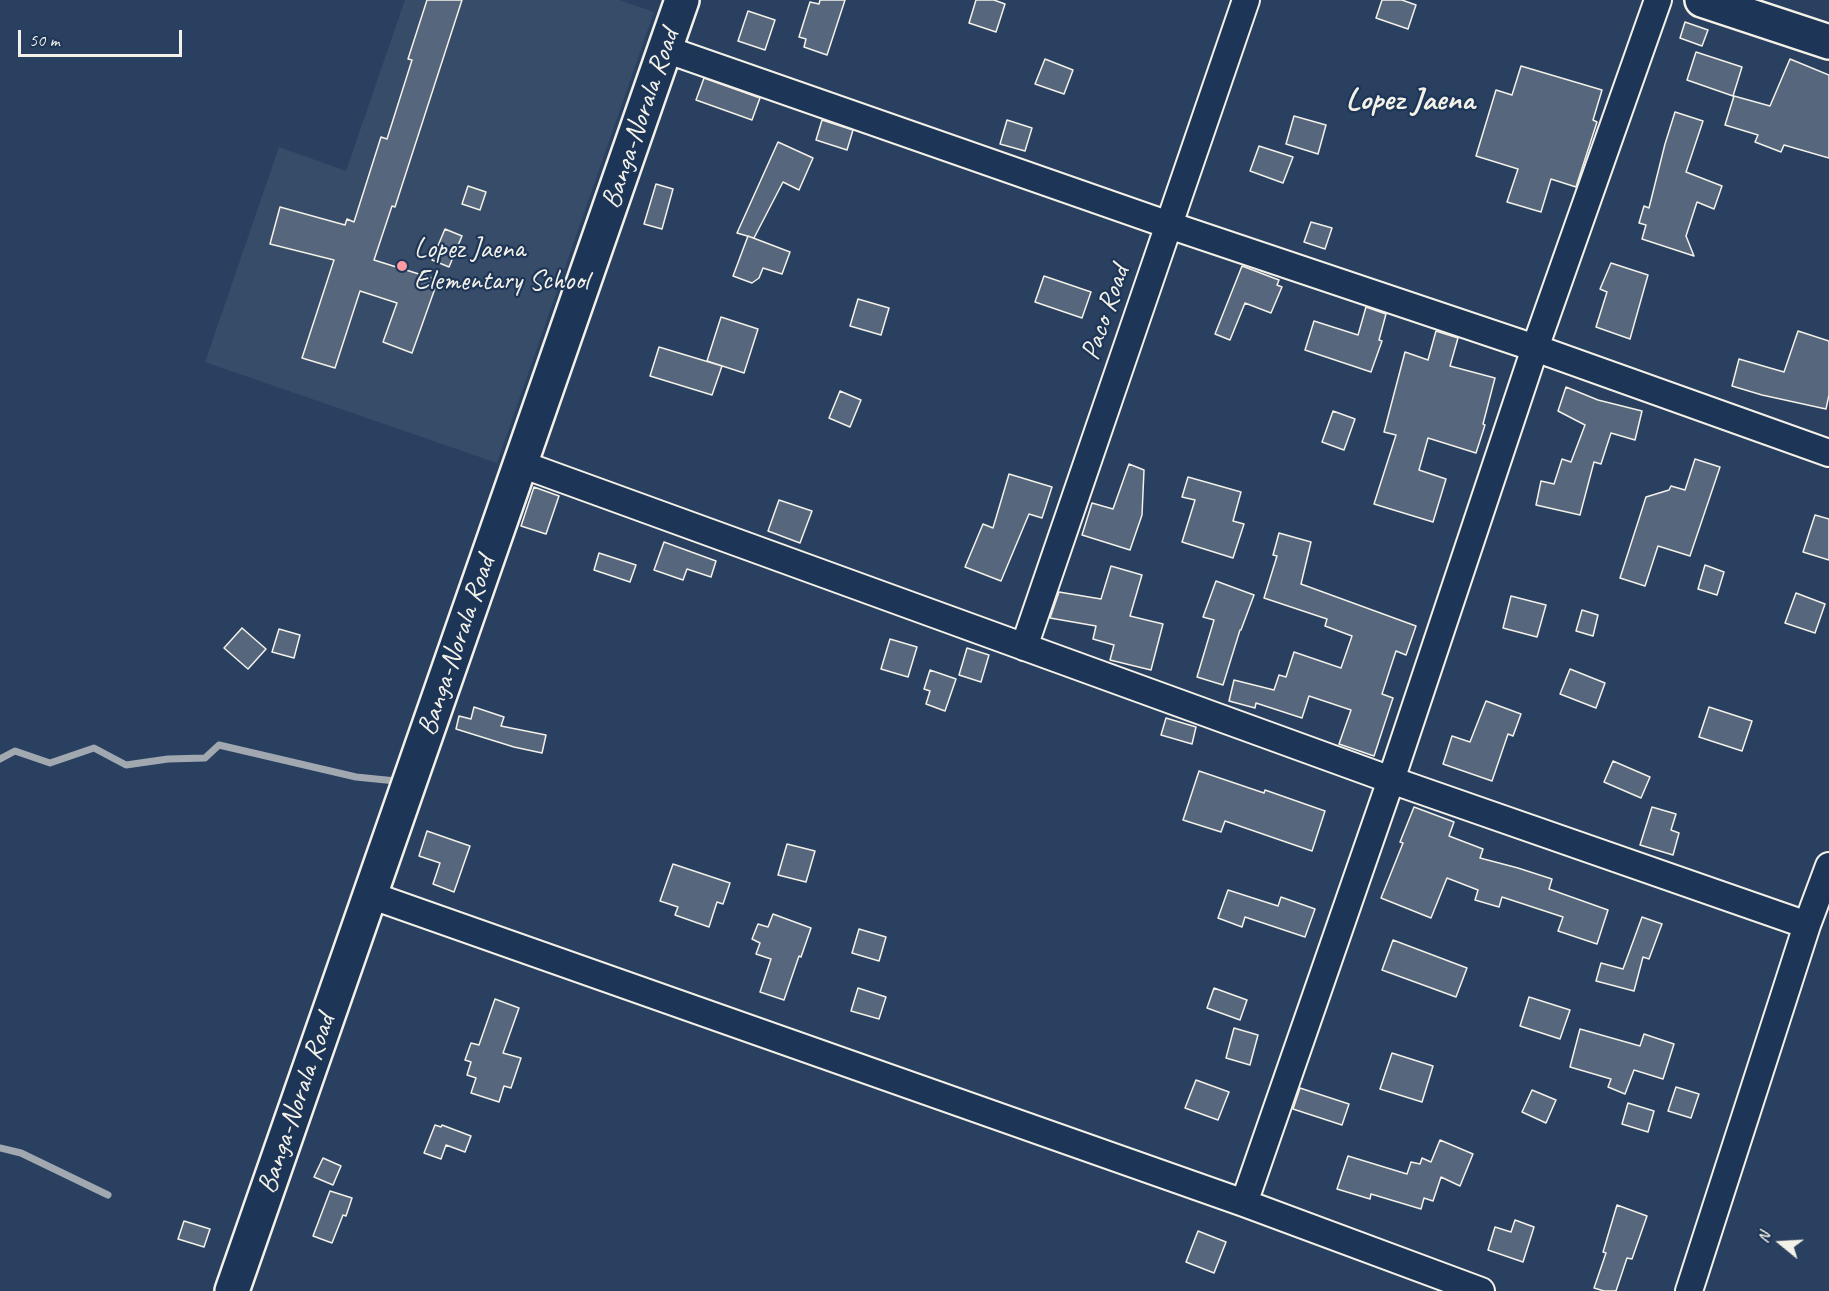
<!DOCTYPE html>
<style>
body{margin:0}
#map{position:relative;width:1829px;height:1291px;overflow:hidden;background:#2a4060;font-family:Caveat,sans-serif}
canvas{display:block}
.north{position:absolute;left:1751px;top:1213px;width:60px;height:60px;-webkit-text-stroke:4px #1d3557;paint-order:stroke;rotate:288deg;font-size:16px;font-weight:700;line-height:24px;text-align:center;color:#f4f1e8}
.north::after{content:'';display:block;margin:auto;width:21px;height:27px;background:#f4f1e8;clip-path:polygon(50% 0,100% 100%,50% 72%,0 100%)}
.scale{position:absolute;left:18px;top:30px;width:164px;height:27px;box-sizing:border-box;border:3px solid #f4f1e8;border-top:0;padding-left:8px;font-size:18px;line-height:21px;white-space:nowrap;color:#f4f1e8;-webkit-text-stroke:4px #1d3557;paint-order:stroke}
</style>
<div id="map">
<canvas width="1829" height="1291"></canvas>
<div class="north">N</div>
<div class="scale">50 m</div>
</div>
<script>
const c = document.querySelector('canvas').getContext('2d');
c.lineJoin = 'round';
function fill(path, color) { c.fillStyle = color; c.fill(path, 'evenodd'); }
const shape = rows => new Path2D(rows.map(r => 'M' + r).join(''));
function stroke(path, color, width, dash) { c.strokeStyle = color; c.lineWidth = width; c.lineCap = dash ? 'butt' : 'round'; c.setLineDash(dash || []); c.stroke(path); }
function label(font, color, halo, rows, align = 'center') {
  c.font = font + ' Caveat,sans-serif'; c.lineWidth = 4.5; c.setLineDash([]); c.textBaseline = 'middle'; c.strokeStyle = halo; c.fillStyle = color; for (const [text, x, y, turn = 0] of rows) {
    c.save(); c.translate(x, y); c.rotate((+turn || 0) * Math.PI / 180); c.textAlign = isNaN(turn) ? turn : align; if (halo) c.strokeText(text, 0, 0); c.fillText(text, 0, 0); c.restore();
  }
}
fill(shape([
 [405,0,619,0,654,12,497,463,205,362,279,147,346,171]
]), '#374c69');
stroke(shape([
 [0,759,15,751,50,763,94,748,126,765,168,759,205,758,219,745,356,777,396,781],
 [0,1148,21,1153,108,1195]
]), '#a1a8b0', 7);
const building = shape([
 [427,0,462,0,395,207,392,206,374,260,438,280,412,353,383,342,397,303,360,291,335,368,302,358,334,260,270,244,280,207,345,225,347,219,354,222,381,137,387,139,412,60,408,59,427,0],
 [820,0,845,0,827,55,804,47,806,39,799,37,810,2,819,4,820,0],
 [976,0,994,0,1005,4,996,32,969,23,976,0],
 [1382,0,1402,0,1416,5,1408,29,1376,18,1382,0],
 [748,11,775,20,765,50,738,41,748,11],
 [1685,22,1708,30,1702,46,1680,38,1685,22],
 [1696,52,1742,67,1733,96,1687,80,1696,52],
 [1045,59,1073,70,1064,94,1035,84,1045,59],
 [1790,59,1829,75,1829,158,1784,145,1781,152,1755,142,1758,135,1725,125,1734,96,1770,106,1790,59],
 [1521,66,1602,90,1593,120,1597,122,1576,187,1551,179,1541,212,1507,202,1518,169,1476,156,1496,90,1512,95,1521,66],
 [704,78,760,98,752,120,696,100,704,78],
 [1675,112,1703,121,1686,172,1722,186,1714,209,1697,202,1686,236,1694,256,1642,239,1646,225,1639,223,1644,206,1649,208,1665,144,1675,112],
 [1294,116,1326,125,1318,154,1286,144,1294,116],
 [822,120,853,130,847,150,816,140,822,120],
 [1007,120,1032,128,1025,151,1000,144,1007,120],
 [778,142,813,158,799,190,783,182,754,238,737,233,778,142],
 [1259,146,1293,157,1283,183,1250,171,1259,146],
 [656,184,673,189,662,229,644,224,656,184],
 [468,186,486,192,480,210,462,204,468,186],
 [1311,222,1332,228,1325,249,1304,242,1311,222],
 [445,229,462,236,449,267,432,260,445,229],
 [748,236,790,252,782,274,763,268,759,278,752,283,733,276,748,236],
 [1611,263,1648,275,1630,339,1596,327,1607,292,1600,289,1611,263],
 [1242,266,1279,280,1277,285,1282,287,1271,313,1245,303,1230,340,1215,334,1242,266],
 [1044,276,1091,292,1082,318,1035,302,1044,276],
 [858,299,889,308,881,335,850,326,858,299],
 [1366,307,1386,314,1379,340,1382,341,1371,372,1305,350,1314,321,1358,335,1366,307],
 [721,317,758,329,744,373,707,361,721,317],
 [1436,331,1458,338,1450,366,1495,378,1483,424,1485,425,1476,453,1428,438,1419,470,1446,479,1433,522,1374,504,1396,435,1384,432,1405,352,1428,360,1436,331],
 [1798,331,1829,341,1829,395,1826,409,1762,395,1732,386,1739,359,1784,372,1798,331],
 [659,347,722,366,712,395,650,376,659,347],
 [1566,387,1598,400,1642,411,1635,440,1611,433,1601,464,1594,462,1580,515,1536,505,1541,481,1554,484,1562,459,1571,462,1585,425,1558,411,1566,387],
 [840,391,861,400,850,427,829,418,840,391],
 [1333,411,1355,419,1344,450,1322,442,1333,411],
 [1695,459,1720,467,1690,556,1658,546,1645,586,1620,578,1646,497,1669,490,1671,486,1685,490,1695,459],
 [1129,464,1144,470,1142,515,1130,550,1082,535,1092,503,1113,509,1129,464],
 [1009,474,1052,487,1042,518,1029,514,1001,581,965,567,983,524,993,528,1009,474],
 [1188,477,1241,492,1233,521,1244,524,1233,558,1182,542,1195,500,1182,497,1188,477],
 [534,487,559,496,546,534,521,526,534,487],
 [779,500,812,511,800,543,768,531,779,500],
 [1815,515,1829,519,1829,560,1803,552,1815,515],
 [1279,533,1311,542,1301,584,1416,626,1406,655,1396,651,1382,694,1393,698,1374,756,1339,744,1351,710,1309,696,1302,718,1256,703,1255,708,1229,701,1234,680,1274,690,1279,675,1286,677,1294,652,1341,668,1352,636,1325,626,1327,619,1264,598,1277,556,1273,555,1279,533],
 [664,542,716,561,711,577,687,569,683,580,654,570,664,542],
 [599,553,636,565,630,582,594,570,599,553],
 [1705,565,1724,572,1717,595,1698,589,1705,565],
 [1111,566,1142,575,1130,616,1163,624,1151,670,1110,660,1114,645,1093,639,1096,626,1050,618,1059,592,1101,599,1111,566],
 [1216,581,1254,595,1241,630,1240,630,1223,685,1197,677,1214,620,1203,617,1216,581],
 [1796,593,1825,604,1815,633,1785,623,1796,593],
 [1511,596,1546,605,1537,637,1503,628,1511,596],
 [1582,610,1598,615,1593,636,1576,631,1582,610],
 [242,628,266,649,248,669,224,648,242,628],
 [279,629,300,635,294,658,272,652,279,629],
 [890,639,917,647,908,677,881,669,890,639],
 [967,648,989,655,981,682,959,675,967,648],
 [1570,669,1605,683,1596,708,1560,694,1570,669],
 [930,670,956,679,945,711,926,704,930,691,924,689,930,670],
 [1486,701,1521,714,1513,736,1508,734,1492,781,1443,764,1452,736,1470,742,1486,701],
 [474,707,504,717,501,726,546,735,542,753,514,747,456,729,459,716,471,719,474,707],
 [1709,707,1752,721,1742,751,1699,737,1709,707],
 [1166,718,1196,727,1192,744,1161,735,1166,718],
 [1613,761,1650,777,1641,798,1604,782,1613,761],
 [1199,771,1264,793,1265,790,1325,811,1312,851,1225,821,1221,832,1183,820,1199,771],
 [1414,807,1454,822,1449,836,1483,849,1480,858,1518,868,1552,879,1549,889,1608,910,1597,944,1558,931,1563,917,1502,897,1499,907,1475,900,1478,890,1447,878,1431,918,1381,898,1403,843,1400,842,1414,807],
 [1652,807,1676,814,1671,830,1679,833,1673,855,1640,845,1652,807],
 [427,831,470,846,454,892,433,884,440,863,419,856,427,831],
 [787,844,815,851,806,882,778,875,787,844],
 [673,864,730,883,723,904,717,902,709,927,675,915,678,907,660,901,673,864],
 [1228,890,1278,906,1281,897,1315,909,1305,937,1245,917,1242,927,1218,918,1228,890],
 [773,914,811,928,801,957,799,956,784,1000,760,992,771,959,756,954,760,943,752,939,758,924,768,927,773,914],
 [1642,917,1662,924,1649,959,1643,957,1634,991,1596,981,1601,963,1623,969,1642,917],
 [859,929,886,937,879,961,852,953,859,929],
 [1393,940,1467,968,1456,997,1382,970,1393,940],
 [858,988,886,997,879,1019,851,1011,858,988],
 [1214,988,1247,1000,1240,1020,1207,1008,1214,988],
 [1529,997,1570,1010,1560,1039,1520,1026,1529,997],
 [495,999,519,1008,503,1053,521,1058,511,1088,504,1086,499,1102,471,1093,476,1078,467,1075,471,1062,465,1060,471,1043,479,1045,495,999],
 [1234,1028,1258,1035,1250,1065,1226,1058,1234,1028],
 [1580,1029,1640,1046,1644,1034,1674,1044,1663,1079,1634,1070,1625,1094,1608,1087,1611,1079,1570,1067,1580,1029],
 [1392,1053,1433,1066,1422,1102,1380,1089,1392,1053],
 [1196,1080,1229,1092,1218,1120,1185,1108,1196,1080],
 [1676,1087,1699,1094,1691,1118,1668,1111,1676,1087],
 [1300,1088,1349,1104,1342,1125,1293,1109,1300,1088],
 [1532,1090,1556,1100,1546,1123,1522,1112,1532,1090],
 [1628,1103,1654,1111,1648,1132,1622,1124,1628,1103],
 [435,1125,441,1127,442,1125,471,1136,465,1152,446,1145,441,1159,424,1153,435,1125],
 [1440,1140,1473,1154,1460,1186,1441,1177,1433,1201,1424,1198,1421,1209,1371,1194,1370,1199,1337,1189,1348,1156,1407,1174,1411,1162,1420,1164,1422,1158,1431,1162,1440,1140],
 [323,1158,341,1166,333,1185,314,1177,323,1158],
 [330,1191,352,1198,346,1216,343,1215,332,1243,313,1236,330,1191],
 [1617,1205,1647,1216,1632,1259,1627,1258,1616,1291,1604,1291,1594,1288,1606,1253,1603,1252,1617,1205],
 [1515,1220,1534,1227,1523,1262,1488,1250,1495,1227,1511,1232,1515,1220],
 [184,1221,210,1229,204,1247,178,1239,184,1221],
 [1198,1231,1226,1242,1214,1273,1186,1262,1198,1231]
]);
fill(building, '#56677d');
stroke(building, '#f4f1e8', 1.5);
const street = shape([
 [665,49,1169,225,1535,348,1829,453],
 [521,464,1391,780,1807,925],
 [1024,647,1246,0],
 [370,895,1244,1203,1481,1291],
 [1244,1203,1391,780,1535,348,1658,0],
 [1689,1291,1807,925,1829,866]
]);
const secondary = shape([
 [1702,0,1829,42],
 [232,1291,682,0]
]);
stroke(street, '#f4f1e8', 30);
stroke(secondary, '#f4f1e8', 38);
stroke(street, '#1d3557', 26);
stroke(secondary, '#1d3557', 33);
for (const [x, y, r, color] of [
 [402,266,6,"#ff9aa2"]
]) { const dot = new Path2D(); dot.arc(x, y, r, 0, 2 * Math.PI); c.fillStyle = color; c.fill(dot); stroke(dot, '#1d3557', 2); }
label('28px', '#f4f1e8', '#1d3557', [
 ["Banga-Norala Road",641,119,-71],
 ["Paco Road",1106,313,-71],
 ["Banga-Norala Road",457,646,-71],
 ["Banga-Norala Road",297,1104,-71]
]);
label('28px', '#f4f1e8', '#1d3557', [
 ["Lopez Jaena",414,250],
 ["Elementary School",414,282]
], 'left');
label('bold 32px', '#f4f1e8', '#1d3557', [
 ["Lopez Jaena",1410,101]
]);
</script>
